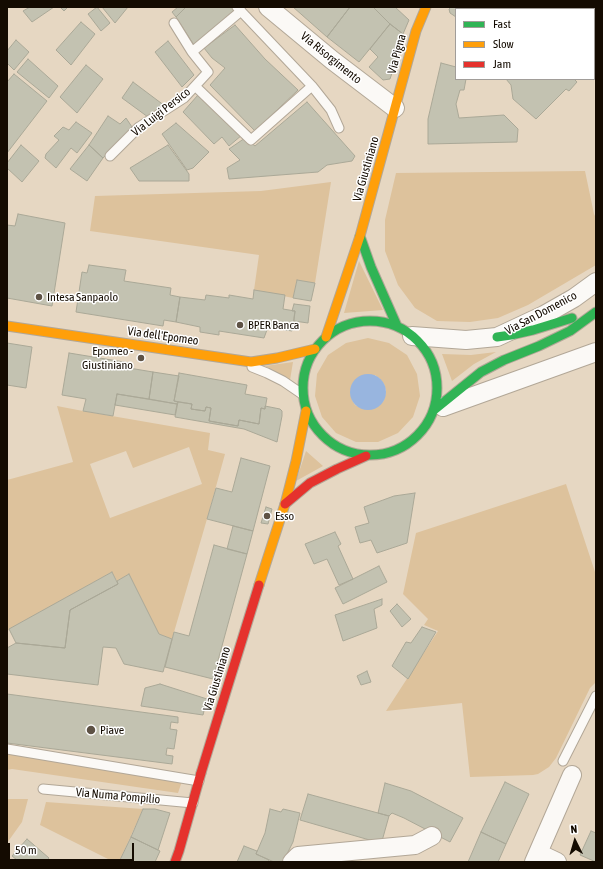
<!DOCTYPE html>
<style>
body{margin:0}
#map{position:relative;width:603px;height:869px;overflow:hidden;background:#e6d7c2;font-family:"Asap Condensed",sans-serif}
canvas{display:block}
.frame{position:absolute;inset:0;border:8px solid #140b01;pointer-events:none}
.legend{position:absolute;left:455px;top:8px;width:140px;height:72px;box-sizing:border-box;background:#fff;border:1px solid #a19d99;margin:0;padding:5px 7px;list-style:none;font-size:12px;color:#140b01}
.legend li{display:flex;align-items:center;gap:8px;height:20px}
.legend b{width:20px;border:1px solid #a19d99}
.north{position:absolute;left:555px;top:821px;width:40px;height:40px;-webkit-text-stroke:3px #fff;paint-order:stroke;rotate:355deg;font-size:11px;font-weight:700;line-height:16px;text-align:center;color:#140b01}
.north::after{content:'';display:block;margin:auto;width:14px;height:18px;background:#140b01;clip-path:polygon(50% 0,100% 100%,50% 72%,0 100%)}
.scale{position:absolute;left:8px;top:843px;width:126px;height:18px;box-sizing:border-box;border:2px solid #140b01;border-top:0;padding-left:5px;font-size:12px;line-height:14px;white-space:nowrap;color:#140b01;-webkit-text-stroke:3px #fff;paint-order:stroke}
</style>
<div id="map">
<canvas width="603" height="869"></canvas>
<div class="frame"></div>
<ul class="legend">
<li><b style="height:5px;background:#30b455"></b>Fast</li>
<li><b style="height:5px;background:#ff9f0a"></b>Slow</li>
<li><b style="height:5px;background:#e5322d"></b>Jam</li>
</ul>
<div class="north">N</div>
<div class="scale">50 m</div>
</div>
<script>
const c = document.querySelector('canvas').getContext('2d');
c.lineJoin = 'round';
function fill(path, color) { c.fillStyle = color; c.fill(path, 'evenodd'); }
const shape = rows => new Path2D(rows.map(r => 'M' + r).join(''));
function stroke(path, color, width, dash) { c.strokeStyle = color; c.lineWidth = width; c.lineCap = dash ? 'butt' : 'round'; c.setLineDash(dash || []); c.stroke(path); }
function label(font, color, halo, rows, align = 'center') {
  c.font = font + ' "Asap Condensed",sans-serif'; c.lineWidth = 3; c.setLineDash([]); c.textBaseline = 'middle'; c.strokeStyle = halo; c.fillStyle = color; for (const [text, x, y, turn = 0] of rows) {
    c.save(); c.translate(x, y); c.rotate((+turn || 0) * Math.PI / 180); c.textAlign = isNaN(turn) ? turn : align; if (halo) c.strokeText(text, 0, 0); c.fillText(text, 0, 0); c.restore();
  }
}
fill(shape([
 [585,171,594,214,596,218,596,265,528,305,498,318,470,322,437,321,415,308,398,285,385,251,385,220,396,173],
 [331,182,315,283,297,280,293,298,254,290,259,255,90,231,95,196,261,191],
 [359,261,383,310,344,313],
 [368,338,389,343,407,355,417,374,420,396,413,417,398,433,378,442,356,442,336,433,322,417,315,396,317,374,328,355,346,343],
 [375,375,380,379,384,384,386,390,385,396,383,402,361,408,355,405,352,400],
 [496,352,474,364,452,381,442,354,471,355],
 [293,362,290,380,265,366],
 [57,406,83,411,210,433,208,450,225,454,207,519,172,639,159,634,129,574,117,581,112,572,7,631,7,480,73,462],
 [189,447,202,484,110,518,90,464,126,451,133,468],
 [306,451,323,466,296,481],
 [566,484,595,572,596,572,596,682,590,688,556,758,549,767,538,774,533,775,470,777,462,703,386,711,438,631,424,625,428,619,403,594,416,533],
 [7,754,182,781,178,793,12,769,7,770],
 [7,799,28,799,22,822,7,843],
 [46,802,143,809,119,862,107,862,108,859,40,825]
]), '#ddc29c');
fill(shape([
 '350 392a18 18 0 1 1 36 0a18 18 0 1 1-36 0Z'
]), '#98b5df');
const building = shape([
 [30,7,54,7,32,22,23,11,30,7],
 [60,7,68,7,64,11,60,7],
 [97,7,110,23,101,31,88,14,97,7],
 [102,7,128,7,115,23,102,7],
 [178,7,186,7,176,17,172,12,178,7],
 [186,7,231,7,236,11,194,45,176,17,186,7],
 [293,7,350,7,327,37,293,7],
 [350,7,373,7,390,24,359,62,327,37,350,7],
 [373,7,395,7,409,20,403,34,390,24,373,7],
 [451,7,472,7,470,9,456,9,456,17,450,13,449,9,451,7],
 [504,7,568,7,566,9,504,9,503,8,504,7],
 [570,7,585,7,587,9,571,9,570,7],
 [81,22,95,34,71,65,56,50,81,22],
 [594,22,596,25,596,36,594,34,594,22],
 [390,24,403,34,392,73,390,79,383,80,369,67,378,57,370,49,390,24],
 [235,25,265,59,298,90,255,131,210,85,225,68,212,58,204,48,235,25],
 [594,34,596,36,596,55,594,57,594,34],
 [16,40,29,52,14,70,7,63,7,51,16,40],
 [168,41,194,75,182,87,155,52,168,41],
 [28,59,58,86,49,98,17,72,28,59],
 [441,63,456,67,456,79,466,79,464,90,460,90,456,104,459,118,504,115,518,129,517,142,428,144,428,119,441,63],
 [86,65,103,79,77,113,60,97,86,65],
 [14,74,47,101,7,153,7,82,14,74],
 [506,79,574,79,577,82,569,91,566,89,536,119,513,99,511,85,506,79],
 [133,82,165,106,148,117,122,98,133,82],
 [198,95,242,135,229,146,222,137,214,144,183,112,198,95],
 [307,102,355,156,352,161,327,165,318,172,229,179,227,168,240,160,229,149,245,138,255,146,307,102],
 [108,116,120,124,126,118,132,127,103,158,89,145,108,116],
 [76,122,92,133,77,153,71,148,56,168,45,158,46,154,59,140,54,136,63,127,69,130,76,122],
 [176,123,209,152,193,168,187,170,162,134,176,123],
 [21,145,39,161,22,182,7,168,7,163,21,145],
 [89,145,103,158,87,181,70,169,89,145],
 [168,145,189,174,189,181,139,181,130,168,168,145],
 [18,214,65,223,52,306,7,298,7,225,15,226,18,214],
 [89,265,126,270,124,281,171,288,170,295,180,297,176,322,164,320,163,326,76,312,82,272,87,273,89,265],
 [297,280,315,283,311,301,293,298,297,280],
 [254,290,285,295,283,309,295,311,292,331,268,327,264,338,219,331,219,335,200,332,200,327,176,322,180,297,205,300,206,295,229,298,229,295,253,299,254,290],
 [294,304,310,306,308,323,294,321,295,311,292,311,294,304],
 [7,343,32,347,26,388,7,385,7,343],
 [69,353,130,363,129,368,153,372,149,399,117,394,113,416,83,411,86,399,62,395,69,353],
 [153,372,179,376,174,401,178,402,177,404,149,399,153,372],
 [179,373,247,385,245,394,267,398,265,409,261,408,259,424,239,420,238,426,209,421,211,408,206,407,205,411,191,409,192,404,174,401,179,373],
 [117,394,177,404,175,415,115,405,117,394],
 [178,402,192,404,191,409,205,411,206,407,211,408,209,421,238,426,239,420,259,424,261,408,265,409,265,406,280,409,282,411,282,416,277,442,244,429,175,417,178,402],
 [241,458,270,466,253,531,207,519,216,488,232,492,241,458],
 [415,493,407,543,377,553,371,540,360,543,355,527,369,523,364,507,394,496,415,493],
 [266,507,272,509,268,524,261,523,266,507],
 [233,526,253,531,247,554,227,549,233,526],
 [335,532,341,544,338,546,353,579,339,585,327,559,314,564,305,544,335,532],
 [214,545,247,554,213,679,165,667,174,632,189,636,214,545],
 [379,566,387,582,343,604,335,588,379,566],
 [112,572,118,584,70,610,65,648,16,643,9,629,112,572],
 [129,574,159,634,172,639,163,672,124,664,116,648,103,647,98,685,7,674,7,648,16,643,65,648,70,610,118,584,117,581,129,574],
 [382,599,382,605,374,609,377,628,343,641,335,615,382,599],
 [397,604,411,619,402,627,390,611,397,604],
 [422,627,436,632,408,679,392,666,406,642,411,643,422,627],
 [367,671,371,682,361,685,357,676,367,671],
 [160,684,207,699,203,715,141,706,145,688,160,684],
 [7,694,178,717,178,723,171,722,170,729,177,730,174,749,167,748,166,755,173,756,172,764,7,743,7,694],
 [505,782,529,794,506,844,481,832,505,782],
 [385,783,411,791,463,818,450,842,404,818,392,813,389,816,378,813,385,783],
 [308,794,389,816,382,841,380,843,300,820,308,794],
 [143,809,155,809,170,813,158,850,131,837,143,809],
 [270,809,281,812,283,809,300,813,293,842,283,862,274,862,256,854,265,833,270,809],
 [591,831,596,833,596,862,580,855,591,831],
 [481,832,506,844,498,862,468,862,481,832],
 [131,837,160,851,155,862,119,862,131,837],
 [27,839,49,858,46,862,15,862,17,860,12,856,27,839],
 [244,846,257,851,256,854,269,860,268,862,237,862,244,846]
]);
fill(building, '#c3c2b1');
stroke(building, '#aaa897', 1);
const lane = shape([
 [237,7,312,86,331,110,339,128],
 [174,23,192,52],
 [195,86,251,140,312,86],
 [110,156,139,127,184,98,208,72,192,52,241,11],
 [252,367,267,373,283,381,302,394],
 [7,749,199,781],
 [563,761,596,696],
 [43,789,193,803]
]);
const street = shape([
 [268,7,332,60,395,108],
 [412,336,466,340,497,337,544,315,574,298,596,282],
 [443,407,596,352],
 [538,853,557,862],
 [292,862,298,856,415,845,432,836],
 [534,862,572,775]
]);
const fast = shape([
 [360,236,371,267,397,326],
 '303 388a67 67 0 1 1 134 0a67 67 0 1 1-134 0Z',
 [497,337,511,335,533,330,572,318],
 [434,410,481,372,504,360,539,346,570,331,596,312]
]);
const slow = shape([
 [7,326,251,362,277,358,315,349],
 [326,337,360,236,416,31,426,7],
 [259,585,285,504,296,461,306,411]
]);
const jam = shape([
 [285,504,310,483,337,469,366,456],
 [220,711,259,585],
 [175,862,179,851,201,773]
]);
stroke(lane, '#b2a797', 11);
stroke(street, '#b2a797', 20);
stroke(fast, '#b2a797', 11);
stroke(slow, '#b2a797', 11);
stroke(jam, '#b2a797', 11);
stroke(lane, '#fbf9f6', 9);
stroke(street, '#fbf9f6', 18);
stroke(fast, '#30b455', 9);
stroke(slow, '#ff9f0a', 9);
stroke(jam, '#e5322d', 9);
const jamBridge = shape([
 [201,773,220,711]
]);
stroke(jamBridge, '#b2a797', 11, []);
stroke(jamBridge, '#e5322d', 9);
for (const [x, y, r, color] of [
 [39,297,4,"#5e5245"],
 [240,325,4,"#5e5245"],
 [141,358,4,"#5e5245"],
 [267,516,4,"#5e5245"],
 [91,730,5,"#5e5245"]
]) { const dot = new Path2D(); dot.arc(x, y, r, 0, 2 * Math.PI); c.fillStyle = color; c.fill(dot); stroke(dot, '#fff', 1.5); }
label('12px', '#140b01', '#fff', [
 ["Via Pigna",397,54,-75],
 ["Via Risorgimento",331,58,39],
 ["Via Luigi Persico",161,112,-38],
 ["Via Giustiniano",366,169,-74],
 ["Via San Domenico",541,313,-28],
 ["Via dell'Epomeo",163,336,8],
 ["Via Giustiniano",217,679,-73],
 ["Via Numa Pompilio",118,796,5]
]);
label('12px', '#140b01', '#fff', [
 ["Intesa Sanpaolo",47,297],
 ["BPER Banca",248,325],
 ["Epomeo -",133,351,"right"],
 ["Giustiniano",133,365,"right"],
 ["Esso",275,516],
 ["Piave",100,730]
], 'left');
</script>
